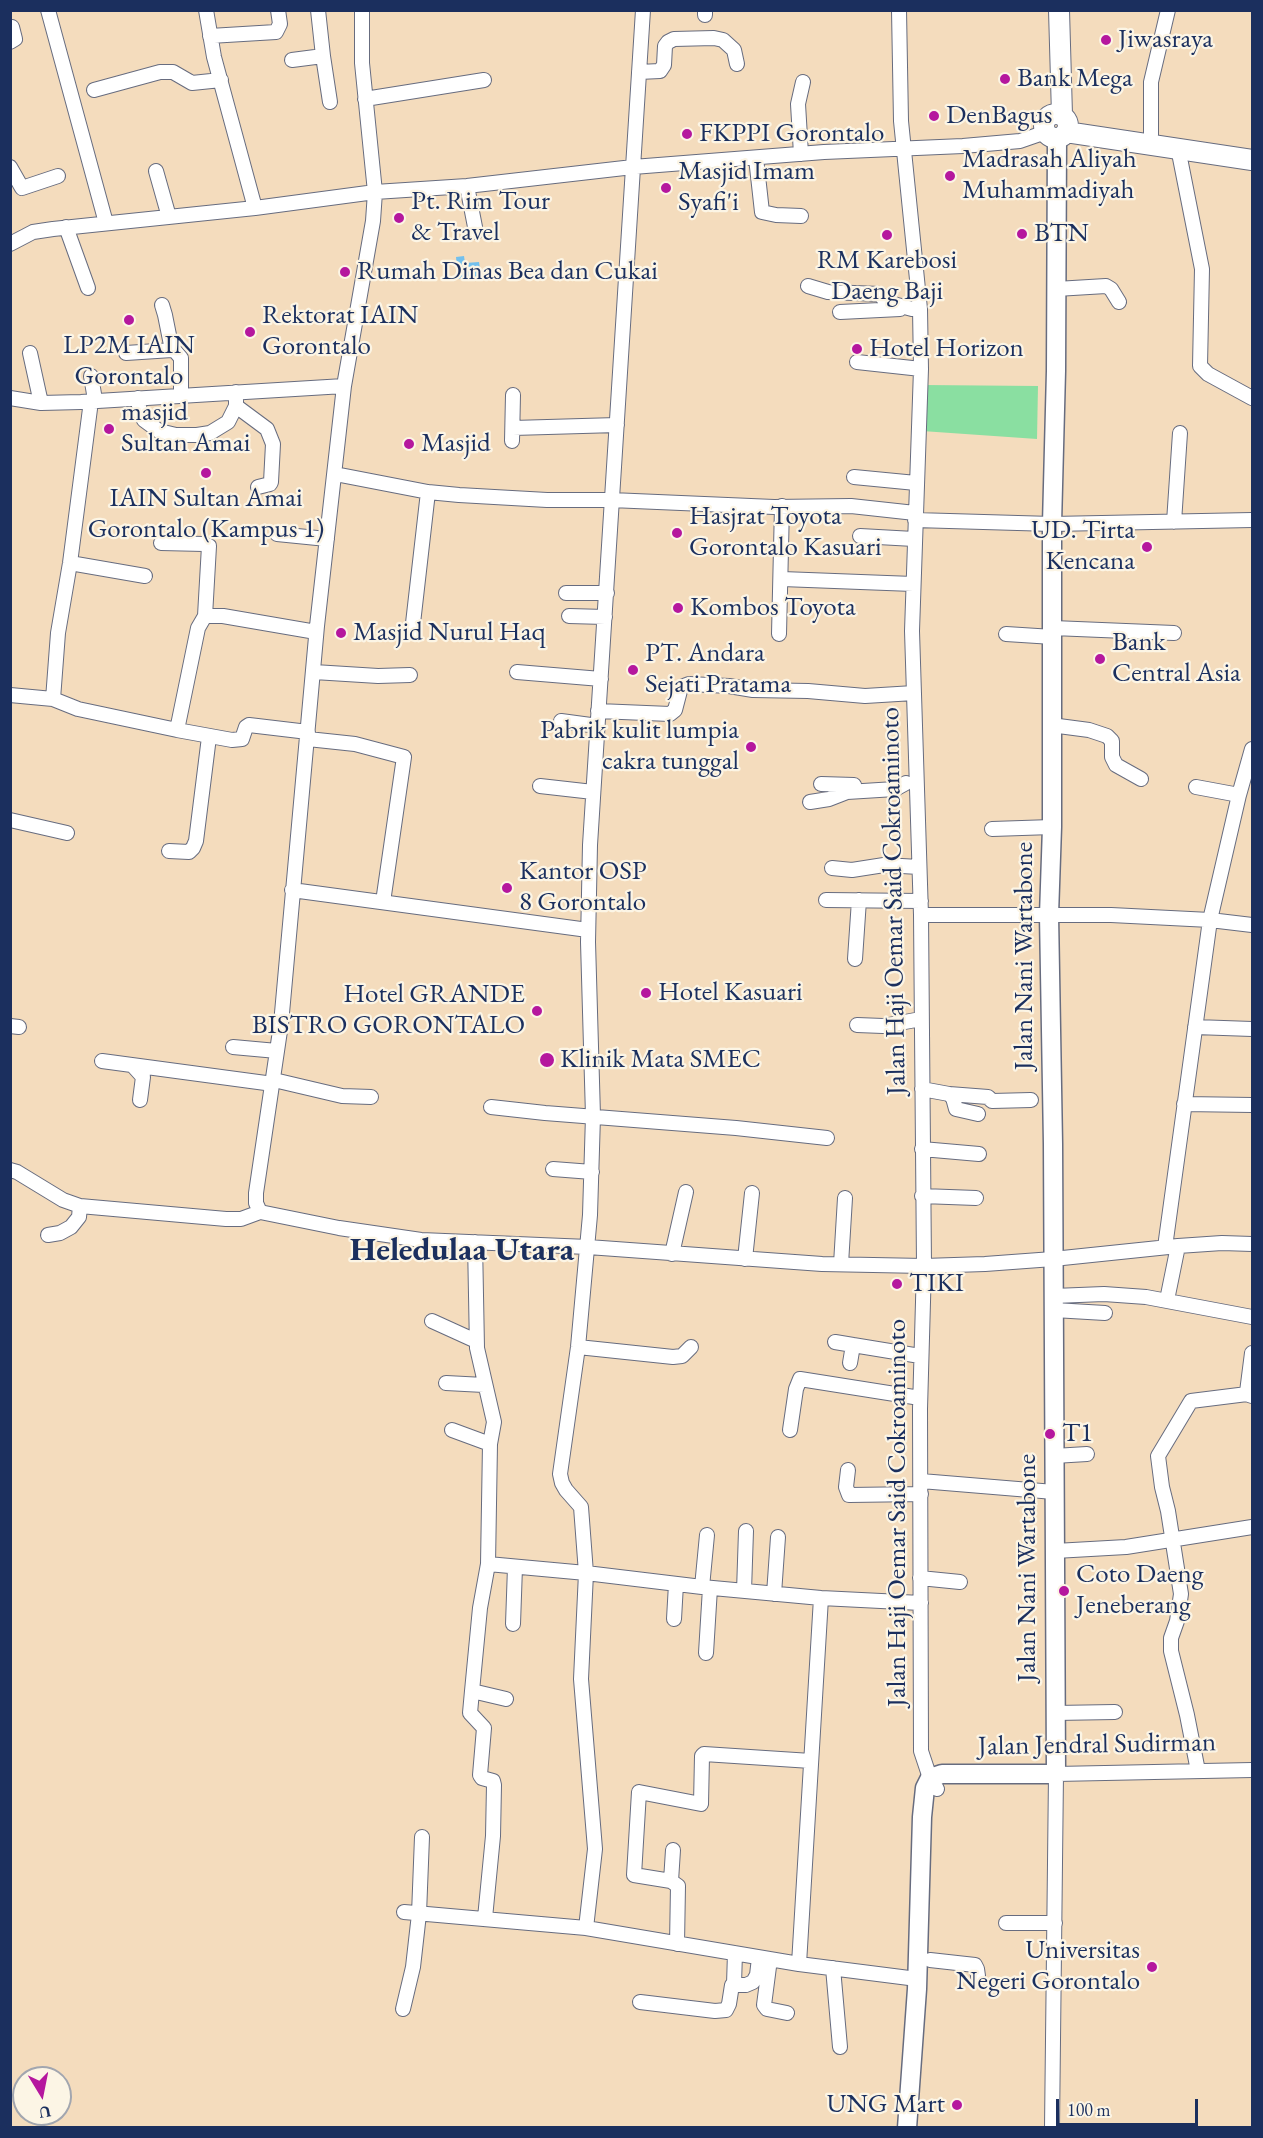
<!DOCTYPE html>
<style>
body{margin:0}
#map{position:relative;width:1263px;height:2138px;overflow:hidden;background:#f4dcbd;font-family:"EB Garamond",serif}
canvas{display:block}
.frame{position:absolute;inset:0;border:12px solid #1b2f5e;pointer-events:none}
.north{position:absolute;left:12px;top:2066px;width:60px;height:60px;box-sizing:border-box;background:#fcf5e5;border:2px solid #a2a6af;border-radius:50%;rotate:170deg;font-size:16px;font-weight:700;line-height:24px;text-align:center;color:#1b2f5e}
.north::after{content:'';display:block;margin:auto;width:21px;height:27px;background:#b5179e;clip-path:polygon(50% 0,100% 100%,50% 72%,0 100%)}
.scale{position:absolute;left:1056px;top:2099px;width:142px;height:27px;box-sizing:border-box;border:3px solid #1b2f5e;border-top:0;padding-left:8px;font-size:18px;line-height:21px;white-space:nowrap;color:#1b2f5e;-webkit-text-stroke:4px #fcf5e5;paint-order:stroke}
</style>
<div id="map">
<canvas width="1263" height="2138"></canvas>
<div class="frame"></div>
<div class="north">U</div>
<div class="scale">100 m</div>
</div>
<script>
const c = document.querySelector('canvas').getContext('2d');
c.lineJoin = 'round';
function fill(path, color) { c.fillStyle = color; c.fill(path, 'evenodd'); }
const shape = rows => new Path2D(rows.map(r => 'M' + r).join(''));
function stroke(path, color, width, dash) { c.strokeStyle = color; c.lineWidth = width; c.lineCap = dash ? 'butt' : 'round'; c.setLineDash(dash || []); c.stroke(path); }
function label(font, color, halo, rows, align = 'center') {
  c.font = font + ' "EB Garamond",serif'; c.lineWidth = 4.5; c.setLineDash([]); c.textBaseline = 'middle'; c.strokeStyle = halo; c.fillStyle = color; for (const [text, x, y, turn = 0] of rows) {
    c.save(); c.translate(x, y); c.rotate((+turn || 0) * Math.PI / 180); c.textAlign = isNaN(turn) ? turn : align; if (halo) c.strokeText(text, 0, 0); c.fillText(text, 0, 0); c.restore();
  }
}
fill(shape([
 [924,385,1038,386,1037,439,922,431]
]), '#8adfa1');
fill(shape([
 [464,256,465,263,479,262,481,276,458,279,456,257]
]), '#73c0ed');
const minor = shape([
 [48,10,106,223],
 [206,10,214,57,255,208],
 [362,10,362,63,375,192,373,221,344,386,317,626,281,1024,256,1193,256,1203,260,1212,339,1228,421,1240,588,1247,822,1264,924,1266,985,1264,1053,1259,1178,1246,1222,1243,1252,1244],
 [899,10,901,121,920,309,921,369,912,631,921,915,924,1266,920,1409,921,1751,930,1778,937,1789],
 [705,15,705,10],
 [210,36,276,32,280,24,278,10],
 [10,42,15,39,12,27],
 [323,56,330,102],
 [292,60,323,56,318,10],
 [639,72,660,71,664,65,665,46,668,42,674,39,714,38,723,40,734,50,737,64],
 [94,90,160,72,173,72,192,83,221,80],
 [365,99,484,80],
 [1151,135,1151,82,1168,10],
 [1178,148,1202,269,1200,366,1208,374,1252,398],
 [801,154,798,104,803,82],
 [756,158,762,212,776,215,801,216],
 [10,167,22,188,58,176],
 [156,171,169,217],
 [467,186,476,232],
 [66,227,88,288],
 [10,244,33,232,53,229,255,208,375,192,467,186,633,167,824,152,963,146,1020,141,1046,132],
 [808,286,828,292,880,294,886,302,912,309],
 [1056,289,1106,286,1111,289,1119,302],
 [162,305,165,315,172,350],
 [840,312,900,309],
 [30,353,41,403],
 [126,353,172,350,175,351,181,358,181,395],
 [857,362,921,369],
 [91,376,95,400],
 [10,398,41,403,81,402,344,386],
 [138,398,140,413,144,420,159,431,176,435,197,435,210,433,228,422,236,406,236,392],
 [236,406,267,429,273,444,271,482,270,484,258,487],
 [513,428,617,425],
 [512,441,513,395],
 [335,474,428,492,459,495,547,500,611,500,774,507,851,506,915,513],
 [854,477,916,483],
 [915,520,1052,524,1252,520],
 [1174,522,1180,433],
 [277,534,327,539],
 [860,536,914,539],
 [161,543,204,544,209,546,205,616],
 [70,563,145,576],
 [782,579,913,584],
 [566,593,607,593],
 [569,616,605,617],
 [1053,628,1174,633],
 [412,632,428,492],
 [779,634,782,506],
 [1006,634,1053,637],
 [314,672,378,676,410,675],
 [517,672,601,679],
 [10,695,53,699,78,709,177,730,232,740,242,739,246,727,249,725,308,732],
 [53,699,58,633,70,563,91,401],
 [598,711,670,714,675,710,681,687,689,684,729,686,753,690,808,691,865,696,914,693],
 [561,721,598,726],
 [1051,725,1089,730,1107,736,1112,741,1112,757,1116,765,1141,779],
 [177,730,198,628,205,616,223,616,316,632],
 [308,739,355,744,404,757,383,902],
 [821,784,854,785],
 [540,786,593,792],
 [1196,787,1239,795],
 [810,802,829,799,847,792,895,789,906,783],
 [10,820,67,833],
 [992,829,1052,827],
 [169,851,189,852,193,848,196,841,209,737],
 [832,868,852,870,884,865,919,867],
 [292,890,588,930],
 [826,900,921,901],
 [921,915,1111,915,1210,920,1252,925],
 [855,959,859,900],
 [857,1025,883,1026,921,1019],
 [10,1026,19,1027],
 [1195,1027,1252,1029],
 [233,1047,277,1051],
 [102,1061,273,1084],
 [134,1067,143,1077,140,1100],
 [274,1080,342,1096,371,1097],
 [922,1089,949,1094,953,1098,956,1109,978,1114],
 [949,1094,988,1097,992,1101,1031,1100],
 [1184,1104,1252,1105],
 [491,1107,545,1113,736,1128,827,1138],
 [922,1149,979,1154],
 [553,1169,592,1172],
 [10,1170,17,1172,63,1200,80,1206],
 [922,1196,976,1198],
 [48,1235,60,1233,71,1227,79,1217,80,1206,226,1219,241,1219,260,1212],
 [475,1242,477,1348,494,1422,490,1444,488,1564,480,1608,472,1691,506,1699],
 [1165,1247,1210,920,1239,795,1252,749],
 [672,1254,686,1192],
 [745,1259,752,1193],
 [841,1264,845,1198],
 [1054,1296,1104,1294,1146,1297,1252,1317],
 [1167,1300,1178,1246],
 [1054,1310,1105,1313],
 [432,1321,476,1341],
 [835,1342,853,1345],
 [578,1347,673,1357,682,1356,691,1347],
 [1252,1353,1247,1392,1249,1395,1252,1396],
 [850,1363,853,1345,920,1356],
 [446,1383,484,1385],
 [452,1430,490,1444],
 [790,1430,796,1389,800,1379,920,1398],
 [1054,1456,1087,1454],
 [848,1470,846,1487,849,1495,921,1494],
 [921,1481,1054,1492],
 [1055,1551,1126,1547,1252,1527],
 [488,1564,586,1573,702,1587,821,1598,921,1603],
 [920,1578,960,1582],
 [702,1587,707,1535],
 [744,1591,746,1531],
 [774,1594,778,1537],
 [674,1619,676,1584],
 [513,1624,515,1567],
 [706,1653,710,1588],
 [472,1691,470,1713,484,1728,480,1775,482,1778,493,1781,494,1785,493,1836,485,1918],
 [1055,1713,1115,1712],
 [1198,1771,1187,1715,1171,1651,1171,1638,1177,1621,1181,1594,1168,1511,1162,1487,1158,1456,1191,1401,1247,1394],
 [671,1881,673,1850],
 [404,1912,586,1928,799,1964,917,1979],
 [1006,1923,1055,1923],
 [586,1928,595,1849,581,1679,586,1573,581,1507,566,1490,562,1483,560,1474,578,1347,590,1215,593,1116,588,942,590,845,643,10],
 [677,1944,678,1886,671,1881,634,1875,639,1792,701,1804,702,1756,704,1754,811,1761],
 [770,1959,764,2005,767,2009,787,2013],
 [930,1960,975,1965,977,1969,978,1976],
 [799,1964,821,1598],
 [833,1968,840,2047],
 [734,1984,735,1953],
 [640,2002,715,2011,726,2010,729,2004,732,1985,746,1985,753,1982,757,1975,759,1958],
 [403,2009,413,1967,419,1914,422,1837],
 [1052,2128,1056,1774,1252,1770]
]);
const major = shape([
 [907,2128,917,1989,922,1817,925,1788,930,1778,942,1774,1056,1774,1053,1144,1049,915,1052,827,1052,524,1056,371,1057,138]
]);
const highway = shape([
 [1059,10,1062,115],
 '1044 126a12 12 0 1 1 24 0a12 12 0 1 1-24 0Z',
 [1066,132,1252,160]
]);
stroke(minor, '#676c7f', 16);
stroke(major, '#676c7f', 21);
stroke(highway, '#676c7f', 22);
stroke(minor, '#fff', 14);
stroke(major, '#fff', 18);
stroke(highway, '#fff', 20);
for (const [x, y, r, color] of [
 [1106,40,6,"#b5179e"],
 [1005,79,6,"#b5179e"],
 [934,116,6,"#b5179e"],
 [687,134,6,"#b5179e"],
 [950,176,6,"#b5179e"],
 [666,188,6,"#b5179e"],
 [399,218,6,"#b5179e"],
 [1022,234,6,"#b5179e"],
 [887,235,6,"#b5179e"],
 [345,272,6,"#b5179e"],
 [129,320,6,"#b5179e"],
 [250,332,6,"#b5179e"],
 [857,349,6,"#b5179e"],
 [109,429,6,"#b5179e"],
 [409,444,6,"#b5179e"],
 [206,473,6,"#b5179e"],
 [677,533,6,"#b5179e"],
 [1147,547,6,"#b5179e"],
 [678,608,6,"#b5179e"],
 [341,633,6,"#b5179e"],
 [1100,659,6,"#b5179e"],
 [633,670,6,"#b5179e"],
 [751,747,6,"#b5179e"],
 [507,888,6,"#b5179e"],
 [646,993,6,"#b5179e"],
 [537,1011,6,"#b5179e"],
 [547,1060,8,"#b5179e"],
 [897,1284,6,"#b5179e"],
 [1050,1434,6,"#b5179e"],
 [1064,1591,6,"#b5179e"],
 [1152,1967,6,"#b5179e"],
 [957,2105,6,"#b5179e"]
]) { const dot = new Path2D(); dot.arc(x, y, r, 0, 2 * Math.PI); c.fillStyle = color; c.fill(dot); stroke(dot, '#fcf5e5', 2); }
label('27px', '#1b2f5e', '#fcf5e5', [
 ["Jiwasraya",1118,40],
 ["Bank Mega",1017,79],
 ["DenBagus",946,116],
 ["FKPPI Gorontalo",699,134],
 ["Madrasah Aliyah",962,160],
 ["Muhammadiyah",962,191],
 ["Masjid Imam",678,172],
 ["Syafi'i",678,203],
 ["Pt. Rim Tour",411,202],
 ["& Travel",411,233],
 ["BTN",1034,234],
 ["RM Karebosi",887,261,"center"],
 ["Daeng Baji",887,292,"center"],
 ["Rumah Dinas Bea dan Cukai",357,272],
 ["Rektorat IAIN",262,316],
 ["Gorontalo",262,347],
 ["LP2M IAIN",129,346,"center"],
 ["Gorontalo",129,377,"center"],
 ["Hotel Horizon",869,349],
 ["masjid",121,413],
 ["Sultan Amai",121,444],
 ["Masjid",421,444],
 ["IAIN Sultan Amai",206,499,"center"],
 ["Gorontalo (Kampus 1)",206,530,"center"],
 ["Hasjrat Toyota",689,517],
 ["Gorontalo Kasuari",689,548],
 ["UD. Tirta",1135,531,"right"],
 ["Kencana",1135,562,"right"],
 ["Kombos Toyota",690,608],
 ["Masjid Nurul Haq",353,633],
 ["Bank",1112,643],
 ["Central Asia",1112,674],
 ["PT. Andara",645,654],
 ["Sejati Pratama",645,685],
 ["Pabrik kulit lumpia",739,731,"right"],
 ["cakra tunggal",739,762,"right"],
 ["Kantor OSP",519,872],
 ["8 Gorontalo",519,903],
 ["Hotel Kasuari",658,993],
 ["Hotel GRANDE",525,995,"right"],
 ["BISTRO GORONTALO",525,1026,"right"],
 ["Klinik Mata SMEC",560,1060],
 ["TIKI",909,1284],
 ["T1",1062,1434],
 ["Coto Daeng",1076,1575],
 ["Jeneberang",1076,1606],
 ["Universitas",1140,1951,"right"],
 ["Negeri Gorontalo",1140,1982,"right"],
 ["UNG Mart",945,2105,"right"]
], 'left');
label('27px', '#1b2f5e', '#fcf5e5', [
 ["Jalan Haji Oemar Said Cokroaminoto",894,901,-91],
 ["Jalan Nani Wartabone",1025,956,-90],
 ["Jalan Haji Oemar Said Cokroaminoto",898,1513,-90],
 ["Jalan Nani Wartabone",1028,1568,-90],
 ["Jalan Jendral Sudirman",1097,1745,-1]
]);
label('bold 33px', '#1b2f5e', '#fcf5e5', [
 ["Heledulaa Utara",462,1251]
]);
</script>
